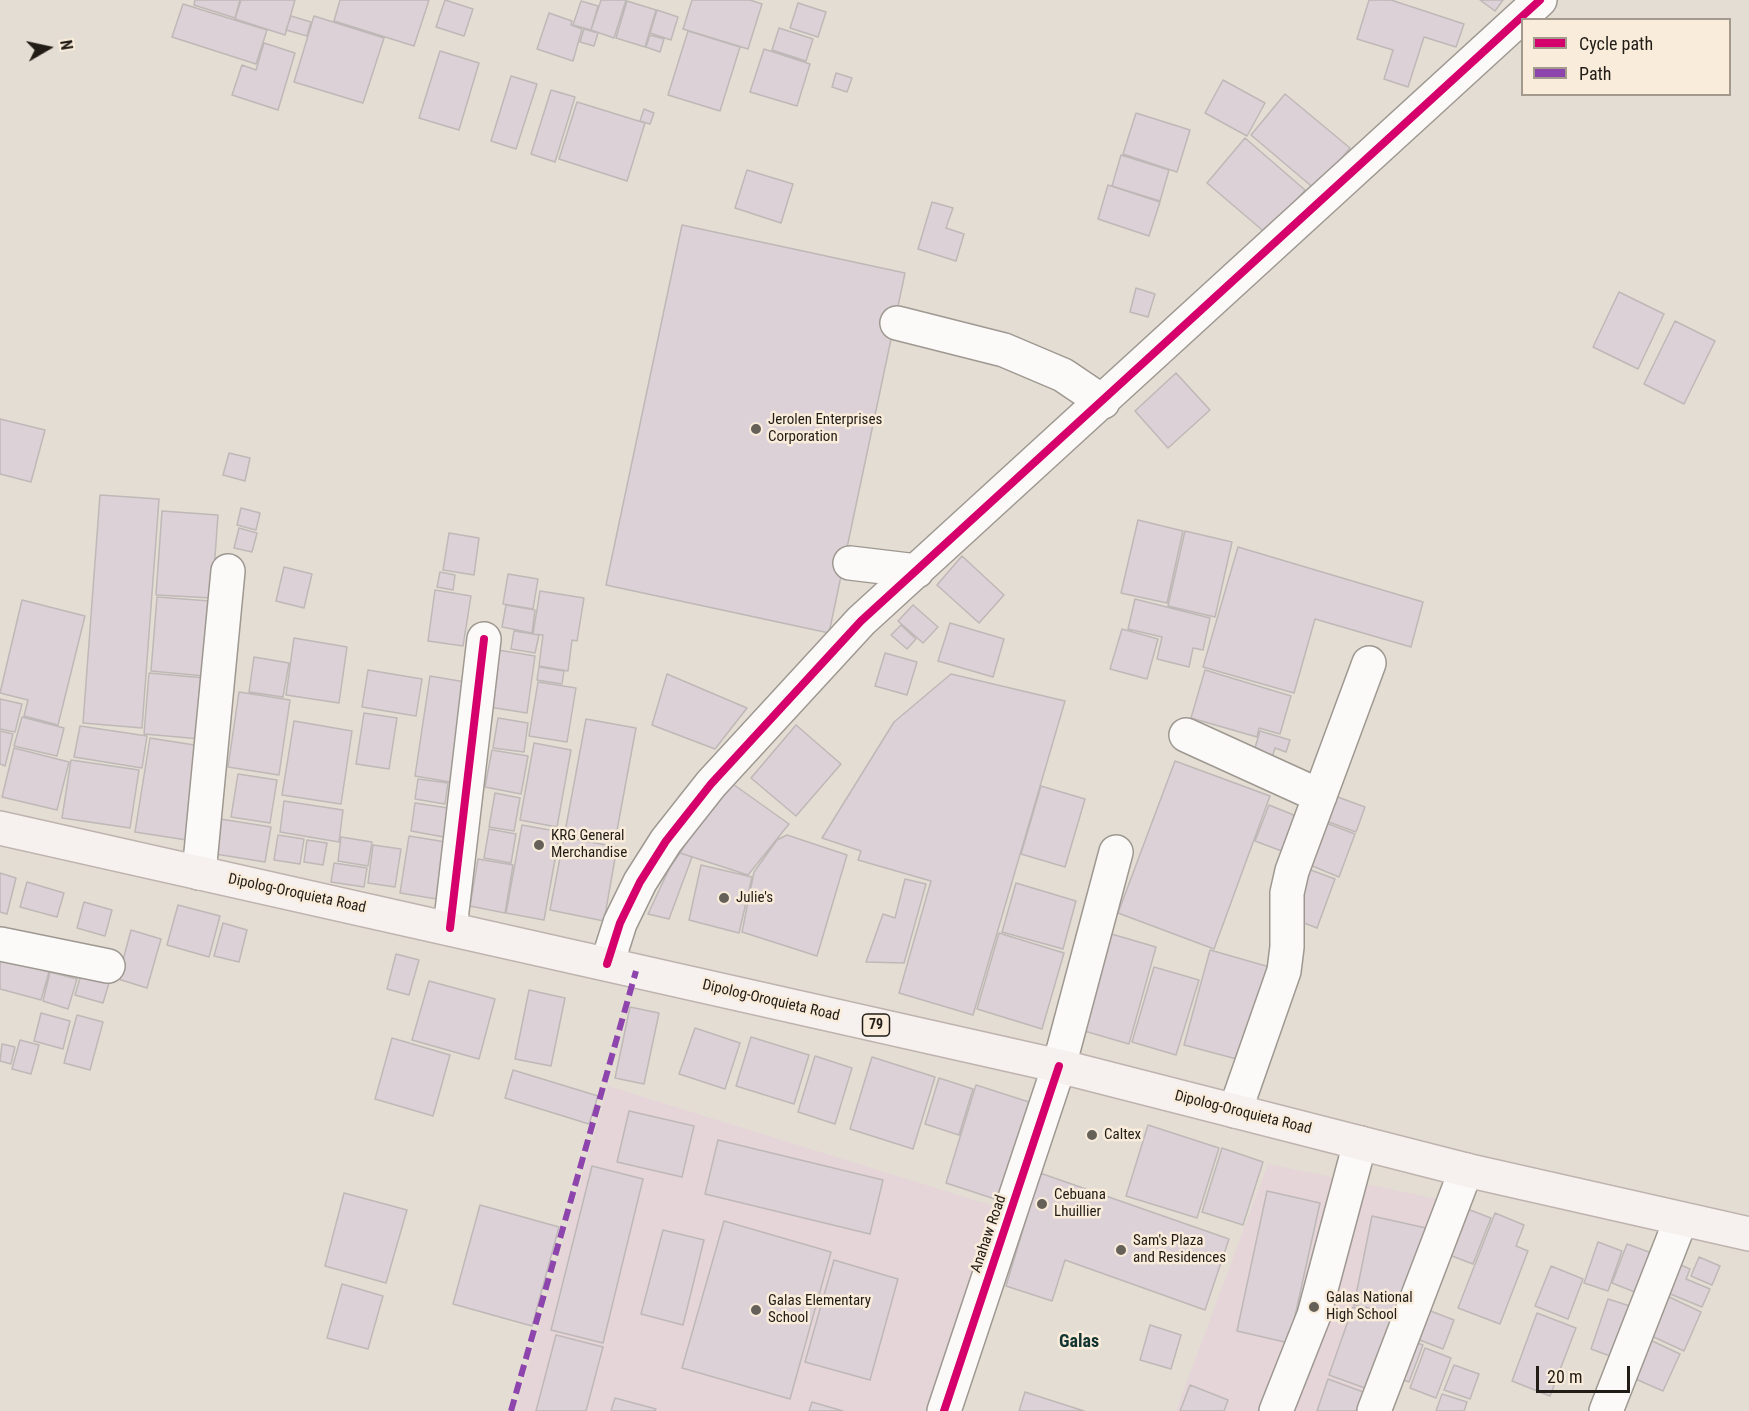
<!DOCTYPE html>
<style>
body{margin:0}
#map{position:relative;width:1749px;height:1411px;overflow:hidden;background:#e4ddd4;font-family:"Roboto Condensed",sans-serif}
canvas{display:block}
.legend{position:absolute;left:1521px;top:18px;width:210px;height:78px;box-sizing:border-box;background:#f9ecda;border:2px solid #a3998c;margin:0;padding:8px 10px;list-style:none;font-size:18px;color:#211c16}
.legend li{display:flex;align-items:center;gap:12px;height:30px}
.legend b{width:30px;border:2px solid #a3998c}
.north{position:absolute;left:18px;top:18px;width:60px;height:60px;-webkit-text-stroke:4px #f9ecda;paint-order:stroke;rotate:81deg;font-size:16px;font-weight:700;line-height:24px;text-align:center;color:#211c16}
.north::after{content:'';display:block;margin:auto;width:21px;height:27px;background:#211c16;clip-path:polygon(50% 0,100% 100%,50% 72%,0 100%)}
.scale{position:absolute;left:1536px;top:1366px;width:94px;height:27px;box-sizing:border-box;border:3px solid #211c16;border-top:0;padding-left:8px;font-size:18px;line-height:21px;white-space:nowrap;color:#211c16;-webkit-text-stroke:4px #f9ecda;paint-order:stroke}
</style>
<div id="map">
<canvas width="1749" height="1411"></canvas>
<ul class="legend">
<li><b style="height:8px;background:#d6006c"></b>Cycle path</li>
<li><b style="height:8px;background:#8e44ad"></b>Path</li>
</ul>
<div class="north">N</div>
<div class="scale">20 m</div>
</div>
<script>
const c = document.querySelector('canvas').getContext('2d');
c.lineJoin = 'round';
function fill(path, color) { c.fillStyle = color; c.fill(path, 'evenodd'); }
const shape = rows => new Path2D(rows.map(r => 'M' + r).join(''));
function stroke(path, color, width, dash) { c.strokeStyle = color; c.lineWidth = width; c.lineCap = dash ? 'butt' : 'round'; c.setLineDash(dash || []); c.stroke(path); }
function label(font, color, halo, rows, align = 'center') {
  c.font = font + ' "Roboto Condensed",sans-serif'; c.lineWidth = 5; c.setLineDash([]); c.textBaseline = 'middle'; c.strokeStyle = halo; c.fillStyle = color; for (const [text, x, y, turn = 0] of rows) {
    c.save(); c.translate(x, y); c.rotate((+turn || 0) * Math.PI / 180); c.textAlign = isNaN(turn) ? turn : align; if (halo) c.strokeText(text, 0, 0); c.fillText(text, 0, 0); c.restore();
  }
}
fill(shape([
 [608,1086,1003,1209,933,1411,515,1411],
 [1268,1164,1452,1202,1375,1411,1176,1411]
]), '#e5d5d8');
const building = shape([
 [195,0,240,0,235,18,194,5,195,0],
 [241,0,295,0,285,35,235,19,241,0],
 [340,0,429,0,414,46,334,21,340,0],
 [445,0,473,9,464,36,436,27,445,0],
 [601,0,626,0,614,38,591,30,601,0],
 [692,0,750,0,762,4,748,49,683,29,692,0],
 [1369,0,1391,0,1464,24,1456,47,1424,37,1408,87,1384,79,1393,50,1357,39,1369,0],
 [1480,0,1503,0,1495,11,1480,0],
 [581,1,598,6,591,30,573,25,581,1],
 [627,1,656,10,645,47,616,38,627,1],
 [798,3,826,12,818,37,790,28,798,3],
 [183,4,267,30,256,64,172,37,183,4],
 [657,10,678,17,671,40,650,33,657,10],
 [549,13,572,21,571,25,582,29,573,61,537,49,549,13],
 [291,16,311,22,307,36,286,30,291,16],
 [314,16,384,38,363,103,294,82,314,16],
 [779,28,813,39,806,61,772,50,779,28],
 [584,29,598,33,594,46,580,42,584,29],
 [688,31,740,47,720,111,668,95,688,31],
 [650,35,664,39,660,52,646,47,650,35],
 [264,43,295,53,278,110,232,95,242,65,256,70,264,43],
 [764,49,810,64,797,106,750,92,764,49],
 [440,51,479,63,459,130,419,118,440,51],
 [836,73,852,78,847,92,832,87,836,73],
 [511,76,537,84,516,149,491,141,511,76],
 [1223,80,1265,103,1247,136,1205,113,1223,80],
 [551,90,575,97,555,162,531,154,551,90],
 [1285,94,1350,148,1316,190,1251,135,1285,94],
 [577,102,645,123,627,181,559,159,577,102],
 [644,109,654,113,650,124,640,121,644,109],
 [1136,113,1190,130,1177,172,1123,154,1136,113],
 [1245,138,1305,190,1268,235,1207,183,1245,138],
 [1121,155,1169,170,1160,201,1112,186,1121,155],
 [747,170,793,184,781,223,735,208,747,170],
 [1108,185,1160,202,1149,236,1098,219,1108,185],
 [932,202,953,208,946,228,964,234,956,261,918,249,932,202],
 [682,225,905,273,829,633,606,585,682,225],
 [1136,288,1155,294,1148,317,1130,312,1136,288],
 [1619,292,1664,314,1638,369,1593,347,1619,292],
 [1675,321,1715,341,1684,404,1644,384,1675,321],
 [1176,373,1210,410,1168,448,1135,411,1176,373],
 [0,419,45,430,31,482,0,474,0,419],
 [229,453,250,458,245,481,223,475,229,453],
 [100,495,159,499,142,728,83,723,100,495],
 [241,508,260,513,256,530,237,525,241,508],
 [162,511,218,515,212,598,156,595,162,511],
 [1138,520,1183,531,1167,603,1121,593,1138,520],
 [239,528,257,533,252,552,234,548,239,528],
 [1185,531,1232,542,1215,617,1168,606,1185,531],
 [449,533,479,538,474,575,443,570,449,533],
 [1238,547,1423,602,1411,647,1315,619,1294,693,1203,667,1238,547],
 [962,556,1004,595,979,623,937,585,962,556],
 [284,567,312,574,304,608,276,601,284,567],
 [440,572,455,575,453,590,437,587,440,572],
 [508,574,538,579,533,609,503,604,508,574],
 [435,590,471,596,463,646,428,641,435,590],
 [540,591,584,598,577,641,572,640,568,671,539,666,543,635,533,634,540,591],
 [157,597,210,601,204,676,151,671,157,597],
 [1135,599,1210,618,1203,650,1193,648,1189,667,1157,659,1162,637,1128,629,1135,599],
 [22,600,85,616,58,725,24,716,28,700,0,693,22,600],
 [506,605,535,610,532,633,502,627,506,605],
 [913,605,938,627,923,643,898,621,913,605],
 [950,623,1004,639,993,677,938,661,950,623],
 [901,625,916,639,907,649,891,635,901,625],
 [1122,629,1158,639,1147,679,1110,669,1122,629],
 [514,631,539,635,535,653,511,649,514,631],
 [294,638,347,647,339,703,286,695,294,638],
 [498,650,535,656,527,713,489,707,498,650],
 [885,653,917,662,907,695,875,686,885,653],
 [254,657,289,663,283,697,249,692,254,657],
 [539,667,564,671,562,684,537,680,539,667],
 [368,670,422,679,416,716,362,707,368,670],
 [1205,670,1291,696,1280,734,1259,728,1257,737,1191,718,1205,670],
 [149,673,205,678,201,739,144,734,149,673],
 [667,674,747,708,715,749,652,725,667,674],
 [951,674,1065,701,973,1015,899,993,931,881,858,860,861,851,822,838,894,722,951,674],
 [430,676,471,683,456,783,415,776,430,676],
 [538,682,576,688,567,742,529,736,538,682],
 [239,692,290,700,279,775,228,767,239,692],
 [0,699,22,704,15,732,0,729,0,699],
 [364,713,397,718,389,769,356,764,364,713],
 [22,717,64,728,57,756,14,746,22,717],
 [498,718,528,723,524,752,493,748,498,718],
 [586,719,636,728,615,841,565,832,586,719],
 [294,721,352,731,341,804,282,795,294,721],
 [796,725,841,764,796,816,751,778,796,725],
 [80,726,147,736,142,768,74,757,80,726],
 [0,731,13,734,5,766,0,764,0,731],
 [1260,731,1290,740,1286,752,1275,748,1270,764,1252,758,1260,731],
 [150,738,207,747,193,841,135,832,150,738],
 [534,743,571,750,557,827,520,820,534,743],
 [14,748,69,762,57,810,2,797,14,748],
 [492,750,528,756,521,794,485,787,492,750],
 [71,760,139,770,130,828,62,818,71,760],
 [1175,761,1270,796,1214,949,1118,913,1175,761],
 [238,774,277,780,270,823,231,817,238,774],
 [418,779,448,783,445,804,415,799,418,779],
 [730,782,789,824,748,875,680,853,716,796,730,782],
 [1041,786,1085,799,1065,867,1021,854,1041,786],
 [495,793,520,798,514,831,489,827,495,793],
 [1335,796,1365,807,1356,832,1326,821,1335,796],
 [284,801,343,810,339,842,280,832,284,801],
 [415,803,448,808,444,837,411,831,415,803],
 [1269,805,1301,818,1287,853,1255,841,1269,805],
 [214,818,271,827,265,862,209,853,214,818],
 [1326,823,1355,834,1339,877,1310,865,1326,823],
 [522,825,560,832,544,920,506,913,522,825],
 [489,829,516,834,511,863,484,858,489,829],
 [278,835,304,839,300,864,274,860,278,835],
 [787,835,847,855,817,956,742,932,754,872,777,840,787,835],
 [409,836,452,843,443,900,400,893,409,836],
 [341,837,372,842,368,866,338,861,341,837],
 [564,837,617,847,604,921,550,910,564,837],
 [307,840,327,843,323,865,304,862,307,840],
 [373,845,401,849,395,887,368,883,373,845],
 [680,853,692,857,669,919,648,914,670,867,680,853],
 [478,859,513,865,505,913,470,906,478,859],
 [334,863,367,868,364,887,331,882,334,863],
 [701,865,752,877,739,933,689,920,701,865],
 [1308,869,1335,879,1317,928,1291,918,1308,869],
 [0,873,16,878,7,914,0,912,0,873],
 [905,879,926,884,904,963,866,962,883,914,895,918,905,879],
 [27,882,64,893,57,917,20,907,27,882],
 [1016,883,1076,901,1063,949,1002,932,1016,883],
 [84,902,112,910,105,936,77,928,84,902],
 [178,905,220,916,209,957,167,945,178,905],
 [223,923,247,930,239,962,214,956,223,923],
 [131,930,161,939,147,988,118,979,131,930],
 [1101,931,1156,947,1129,1044,1074,1028,1101,931],
 [999,933,1064,953,1042,1029,977,1009,999,933],
 [1210,950,1273,968,1248,1062,1184,1045,1210,950],
 [396,954,419,960,409,995,387,989,396,954],
 [0,958,49,972,41,1000,0,989,0,958],
 [1154,967,1199,980,1176,1055,1132,1042,1154,967],
 [50,972,77,979,68,1009,43,1001,50,972],
 [81,975,109,983,103,1003,75,995,81,975],
 [429,981,495,999,479,1059,412,1040,429,981],
 [529,990,565,998,551,1066,515,1059,529,990],
 [630,1007,659,1013,644,1084,615,1078,630,1007],
 [41,1013,70,1021,63,1049,34,1041,41,1013],
 [77,1015,103,1022,90,1070,64,1063,77,1015],
 [695,1028,740,1043,725,1089,679,1074,695,1028],
 [751,1037,809,1055,794,1104,736,1086,751,1037],
 [392,1038,450,1055,433,1116,375,1099,392,1038],
 [20,1040,39,1045,31,1074,12,1069,20,1040],
 [2,1044,15,1047,11,1064,0,1061,2,1044],
 [815,1056,852,1068,835,1124,798,1112,815,1056],
 [872,1057,935,1077,913,1149,850,1129,872,1057],
 [513,1070,598,1096,589,1124,505,1098,513,1070],
 [939,1078,973,1089,959,1135,925,1124,939,1078],
 [976,1085,1029,1102,998,1200,946,1183,976,1085],
 [629,1111,694,1126,682,1177,617,1162,629,1111],
 [1148,1125,1219,1148,1197,1218,1126,1196,1148,1125],
 [718,1140,883,1180,870,1234,705,1194,718,1140],
 [1222,1148,1263,1162,1243,1225,1202,1212,1222,1148],
 [592,1166,643,1179,603,1343,551,1330,592,1166],
 [1040,1173,1229,1239,1205,1310,1065,1260,1052,1301,1006,1286,1040,1173],
 [1267,1191,1320,1203,1289,1343,1237,1331,1267,1191],
 [344,1193,407,1210,386,1283,325,1266,344,1193],
 [480,1205,559,1227,532,1326,453,1304,480,1205],
 [1462,1207,1491,1218,1473,1264,1444,1253,1462,1207],
 [1495,1213,1524,1225,1516,1246,1528,1251,1500,1324,1458,1308,1495,1213],
 [1372,1216,1426,1228,1407,1316,1354,1305,1372,1216],
 [724,1221,831,1252,790,1399,682,1368,724,1221],
 [663,1230,704,1240,683,1325,641,1314,663,1230],
 [1598,1242,1622,1251,1608,1291,1584,1283,1598,1242],
 [1627,1244,1660,1256,1645,1296,1612,1283,1627,1244],
 [1699,1257,1720,1266,1712,1285,1691,1276,1699,1257],
 [834,1260,898,1279,870,1380,805,1362,834,1260],
 [1674,1262,1690,1269,1686,1279,1710,1289,1702,1307,1663,1291,1674,1262],
 [1551,1266,1583,1279,1568,1319,1535,1306,1551,1266],
 [342,1284,383,1296,368,1349,327,1338,342,1284],
 [1663,1294,1701,1312,1684,1351,1645,1333,1663,1294],
 [1608,1299,1639,1309,1621,1360,1591,1349,1608,1299],
 [1353,1307,1400,1324,1376,1392,1329,1375,1353,1307],
 [1428,1310,1454,1320,1443,1349,1417,1339,1428,1310],
 [1537,1313,1576,1328,1550,1396,1512,1381,1537,1313],
 [1150,1325,1181,1335,1171,1369,1140,1360,1150,1325],
 [556,1335,603,1347,586,1411,536,1411,556,1335],
 [1407,1339,1423,1345,1409,1382,1393,1376,1407,1339],
 [1648,1339,1680,1354,1663,1391,1631,1377,1648,1339],
 [1425,1348,1451,1358,1436,1398,1410,1388,1425,1348],
 [1454,1365,1479,1374,1470,1399,1444,1390,1454,1365],
 [1328,1379,1374,1396,1368,1411,1317,1411,1328,1379],
 [1190,1385,1228,1400,1224,1411,1180,1411,1190,1385],
 [1025,1392,1084,1411,1019,1411,1025,1392],
 [1442,1394,1467,1402,1464,1411,1436,1411,1442,1394],
 [615,1398,656,1409,655,1411,611,1411,615,1398],
 [812,1402,843,1411,809,1411,812,1402]
]);
fill(building, '#dcd1d7');
stroke(building, '#beb8b7', 1.5);
const minor = shape([
 [897,323,1004,350,1063,375,1103,402],
 [850,563,917,571],
 [1186,735,1320,796],
 [199,873,228,571],
 [450,928,484,639],
 [0,944,108,966],
 [607,964,620,923,640,882,666,841,711,784,861,621,1540,0],
 [1235,1111,1284,971,1287,947,1287,893,1292,871,1369,663],
 [944,1411,1059,1066,1116,852],
 [1276,1411,1314,1315,1360,1143],
 [1374,1411,1466,1170],
 [1606,1411,1681,1219]
]);
const major = shape([
 [0,828,1059,1066,1466,1170,1749,1234]
]);
stroke(minor, '#9e9891', 36);
stroke(major, '#beb3ae', 36);
stroke(minor, '#fbfaf9', 33);
stroke(major, '#f6f1ee', 33);
stroke(shape([
 [511,1411,636,971]
]), '#8e44ad', 6, [12, 6]);
stroke(shape([
 [450,928,484,639],
 [607,964,620,923,640,882,666,841,711,784,861,621,1540,0],
 [944,1411,1059,1066]
]), '#d6006c', 8);
for (const [x, y, r, color] of [
 [756,429,6,"#656058"],
 [539,845,6,"#656058"],
 [724,898,6,"#656058"],
 [1092,1135,6,"#656058"],
 [1042,1204,6,"#656058"],
 [1121,1250,6,"#656058"],
 [1314,1307,6,"#656058"],
 [756,1310,6,"#656058"]
]) { const dot = new Path2D(); dot.arc(x, y, r, 0, 2 * Math.PI); c.fillStyle = color; c.fill(dot); stroke(dot, '#f9ecda', 2); }
for (const [x, y, w] of [
 [876,1025,27]
]) { const box = new Path2D(); box.roundRect(x - w / 2, y - 11, w, 22, 4.5); c.fillStyle = '#f9ecda'; c.fill(box); stroke(box, '#211c16', 1.5); }
label('bold 14px', '#211c16', null, [
 ["79",876,1025]
]);
label('15px', '#211c16', '#f9ecda', [
 ["Jerolen Enterprises",768,420],
 ["Corporation",768,437],
 ["KRG General",551,836],
 ["Merchandise",551,853],
 ["Julie's",736,898],
 ["Caltex",1104,1135],
 ["Cebuana",1054,1195],
 ["Lhuillier",1054,1212],
 ["Sam's Plaza",1133,1241],
 ["and Residences",1133,1258],
 ["Galas National",1326,1298],
 ["High School",1326,1315],
 ["Galas Elementary",768,1301],
 ["School",768,1318]
], 'left');
label('15px', '#211c16', '#f9ecda', [
 ["Dipolog-Oroquieta Road",297,894,12],
 ["Dipolog-Oroquieta Road",771,1001,13],
 ["Dipolog-Oroquieta Road",1243,1113,14],
 ["Anahaw Road",989,1234,-71]
]);
label('bold 18px', '#133532', '#f9ecda', [
 ["Galas",1079,1342]
]);
</script>
